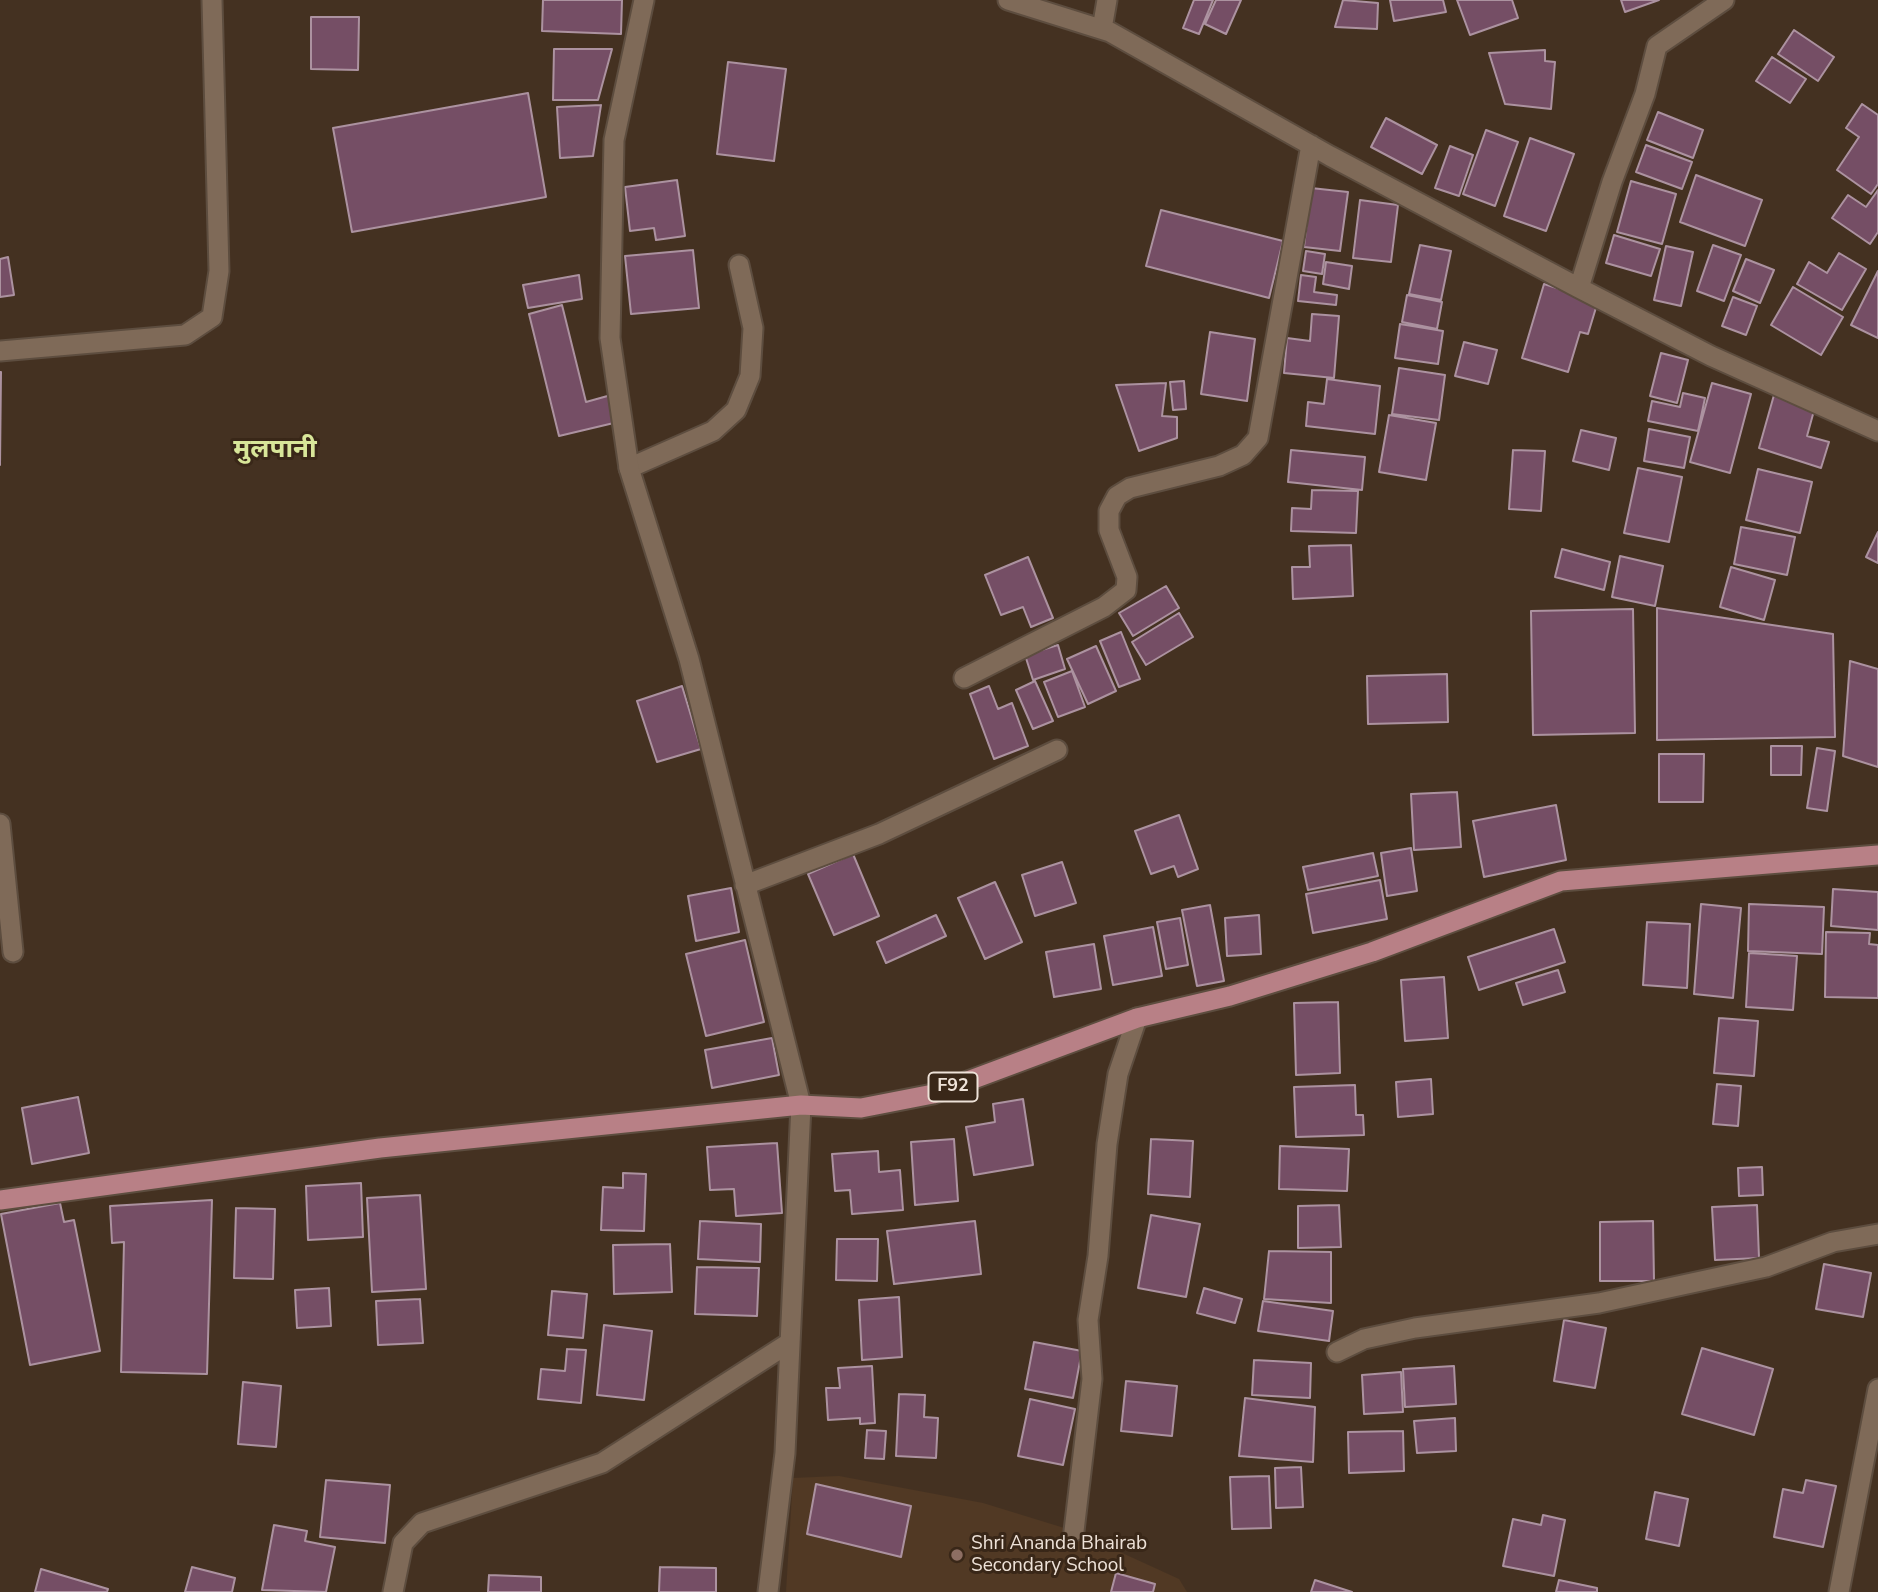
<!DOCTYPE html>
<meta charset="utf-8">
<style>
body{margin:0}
canvas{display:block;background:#443121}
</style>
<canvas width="1878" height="1592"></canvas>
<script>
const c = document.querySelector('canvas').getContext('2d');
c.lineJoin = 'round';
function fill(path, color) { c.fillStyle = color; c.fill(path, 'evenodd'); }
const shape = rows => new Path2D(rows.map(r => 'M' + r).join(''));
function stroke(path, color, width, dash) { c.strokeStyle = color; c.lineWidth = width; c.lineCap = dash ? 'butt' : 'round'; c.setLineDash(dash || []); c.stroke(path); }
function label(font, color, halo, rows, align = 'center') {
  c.font = font + ' "Nunito Sans","Noto Sans Devanagari",sans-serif'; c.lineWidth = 6; c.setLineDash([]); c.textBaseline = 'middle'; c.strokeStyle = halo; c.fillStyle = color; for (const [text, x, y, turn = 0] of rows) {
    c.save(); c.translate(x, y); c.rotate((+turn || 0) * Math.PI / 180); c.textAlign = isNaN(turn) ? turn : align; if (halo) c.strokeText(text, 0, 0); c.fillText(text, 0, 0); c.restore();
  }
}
fill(shape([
 [839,1476,983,1503,1074,1531,1179,1579,1187,1592,786,1592,793,1478]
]), '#513924');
const building = shape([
 [543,0,622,0,621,34,542,31,543,0],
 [1194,0,1213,0,1199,34,1183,28,1194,0],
 [1216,0,1241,0,1226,34,1205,24,1216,0],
 [1343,0,1378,3,1377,29,1335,27,1343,0],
 [1390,0,1443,0,1446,12,1394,21,1390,0],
 [1457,0,1512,0,1518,18,1470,35,1457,0],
 [1621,0,1659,0,1625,12,1621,0],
 [311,17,359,17,358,70,311,69,311,17],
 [1794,30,1834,57,1818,81,1778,54,1794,30],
 [554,49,612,49,598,100,553,100,554,49],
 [1545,50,1545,61,1555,62,1551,109,1505,104,1489,53,1545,50],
 [1772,57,1806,79,1790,103,1756,81,1772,57],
 [728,62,786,69,774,161,717,154,728,62],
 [528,93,546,197,352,232,333,128,528,93],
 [1862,104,1878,115,1878,184,1871,194,1837,170,1859,137,1846,128,1862,104],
 [601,105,593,156,560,158,557,107,601,105],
 [1658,112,1703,130,1693,158,1647,140,1658,112],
 [1386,118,1437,145,1422,174,1371,147,1386,118],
 [1486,130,1518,142,1495,206,1463,194,1486,130],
 [1530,138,1574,154,1546,231,1504,216,1530,138],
 [1646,145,1692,162,1682,189,1636,172,1646,145],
 [1450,146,1473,155,1459,196,1435,188,1450,146],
 [1696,175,1762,200,1745,246,1680,222,1696,175],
 [677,180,685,236,656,240,654,228,630,231,625,187,677,180],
 [1631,181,1676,194,1662,244,1617,232,1631,181],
 [1311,188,1348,192,1340,251,1304,247,1311,188],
 [1878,190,1878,232,1870,244,1832,218,1848,195,1866,207,1878,190],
 [1360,200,1398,205,1391,262,1353,258,1360,200],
 [1161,210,1283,241,1269,298,1146,266,1161,210],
 [1614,235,1660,249,1651,276,1606,263,1614,235],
 [1420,245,1451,251,1441,300,1409,294,1420,245],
 [1713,245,1741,255,1724,301,1697,291,1713,245],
 [1666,246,1693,252,1681,306,1654,300,1666,246],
 [693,250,699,308,631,314,625,256,693,250],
 [1306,251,1325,254,1322,274,1303,271,1306,251],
 [1839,253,1866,269,1842,310,1797,284,1809,262,1827,273,1839,253],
 [8,257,14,295,0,297,0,259,8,257],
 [1746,259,1774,270,1760,303,1733,291,1746,259],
 [1326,262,1352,266,1349,289,1323,284,1326,262],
 [1878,271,1878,338,1851,325,1878,271],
 [579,275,582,299,528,308,523,285,579,275],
 [1301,275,1316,277,1314,292,1337,295,1336,305,1298,301,1301,275],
 [1544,284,1598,301,1588,334,1580,332,1568,372,1522,358,1544,284],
 [1793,287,1843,317,1821,355,1771,325,1793,287],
 [1407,295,1442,302,1437,329,1402,322,1407,295],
 [1733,297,1757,306,1746,335,1722,326,1733,297],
 [562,305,586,402,611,395,618,422,559,436,529,314,562,305],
 [1312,314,1339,316,1334,378,1284,373,1287,338,1310,341,1312,314],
 [1400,324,1443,331,1438,364,1395,358,1400,324],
 [1210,332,1255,339,1247,401,1201,394,1210,332],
 [1464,342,1497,350,1488,384,1455,376,1464,342],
 [1661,353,1688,360,1677,403,1650,396,1661,353],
 [1399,368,1445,375,1439,420,1392,414,1399,368],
 [0,372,1,372,0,465,0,372],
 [1327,379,1380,386,1375,434,1306,426,1308,402,1324,404,1327,379],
 [1184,381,1186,409,1173,410,1170,382,1184,381],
 [1166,383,1162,416,1177,417,1177,438,1139,451,1116,385,1166,383],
 [1712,383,1751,394,1730,473,1690,462,1712,383],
 [1683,393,1705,398,1698,431,1648,421,1652,401,1680,407,1683,393],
 [1774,395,1815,407,1807,436,1829,442,1821,468,1759,448,1774,395],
 [1389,415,1436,423,1426,480,1379,472,1389,415],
 [1649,429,1690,437,1684,468,1644,461,1649,429],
 [1581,430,1616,438,1609,470,1573,461,1581,430],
 [1291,450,1365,457,1362,490,1288,482,1291,450],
 [1513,450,1545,451,1541,511,1509,509,1513,450],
 [1638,468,1682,477,1669,542,1624,533,1638,468],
 [1758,469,1812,482,1800,533,1746,520,1758,469],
 [1312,490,1358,491,1356,533,1291,531,1292,508,1311,509,1312,490],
 [1741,527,1795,537,1787,575,1734,564,1741,527],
 [1878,532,1878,563,1866,557,1878,532],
 [1351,545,1353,596,1293,599,1292,567,1310,567,1309,546,1351,545],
 [1562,549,1610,562,1604,590,1555,577,1562,549],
 [1620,556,1663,566,1655,606,1612,597,1620,556],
 [1028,557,1053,618,1031,627,1023,607,1001,615,985,575,1028,557],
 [1731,567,1775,580,1764,620,1720,607,1731,567],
 [1166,586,1179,608,1133,636,1119,613,1166,586],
 [1657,608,1833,634,1835,737,1657,740,1657,608],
 [1633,609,1635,733,1533,735,1531,611,1633,609],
 [1179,613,1193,637,1146,665,1132,642,1179,613],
 [1121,632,1140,679,1119,687,1100,641,1121,632],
 [1058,645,1065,669,1033,680,1025,655,1058,645],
 [1096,646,1116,691,1088,704,1067,659,1096,646],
 [1850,661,1878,669,1878,767,1843,756,1850,661],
 [1072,671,1085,707,1058,717,1044,682,1072,671],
 [1447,674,1448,722,1368,724,1367,676,1447,674],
 [1035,681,1053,721,1033,729,1016,690,1035,681],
 [682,686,701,749,657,762,637,701,682,686],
 [989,686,998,709,1012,703,1028,746,994,759,970,694,989,686],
 [1771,746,1802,746,1801,775,1771,775,1771,746],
 [1817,748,1835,751,1827,811,1807,808,1817,748],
 [1659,754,1704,754,1703,802,1659,802,1659,754],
 [1457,792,1461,847,1414,850,1411,794,1457,792],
 [1556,805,1566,860,1484,877,1473,821,1556,805],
 [1179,815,1198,869,1178,877,1174,866,1151,874,1135,831,1179,815],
 [1411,848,1417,891,1387,896,1381,853,1411,848],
 [1373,853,1378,876,1308,890,1303,867,1373,853],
 [853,854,879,916,834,935,808,874,853,854],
 [1062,862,1076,903,1035,916,1022,875,1062,862],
 [1380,880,1387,919,1313,933,1306,894,1380,880],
 [995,882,1022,942,985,959,958,898,995,882],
 [731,888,739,932,696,941,688,896,731,888],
 [1833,889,1878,892,1878,930,1831,926,1833,889],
 [1701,904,1741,908,1733,998,1694,994,1701,904],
 [1749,904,1824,907,1822,954,1748,951,1749,904],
 [1210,905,1224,981,1197,986,1182,910,1210,905],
 [936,915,946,936,886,963,877,942,936,915],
 [1259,915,1261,954,1227,956,1225,918,1259,915],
 [1180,918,1188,965,1166,969,1157,922,1180,918],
 [1647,922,1690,924,1687,988,1643,985,1647,922],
 [1153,927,1162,976,1113,985,1104,936,1153,927],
 [1554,929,1565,962,1479,990,1468,957,1554,929],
 [1826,932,1870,933,1869,944,1878,945,1878,998,1825,997,1826,932],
 [745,940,764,1022,706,1036,686,954,745,940],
 [1094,944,1101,989,1054,997,1046,952,1094,944],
 [1749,953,1797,956,1793,1010,1746,1007,1749,953],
 [1558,970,1565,992,1523,1005,1516,983,1558,970],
 [1444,977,1448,1038,1405,1041,1401,980,1444,977],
 [1338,1002,1340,1073,1296,1075,1294,1003,1338,1002],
 [1719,1018,1758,1021,1754,1076,1714,1073,1719,1018],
 [772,1038,779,1075,712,1088,705,1050,772,1038],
 [1431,1079,1433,1114,1398,1117,1396,1082,1431,1079],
 [1717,1084,1741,1086,1738,1126,1713,1124,1717,1084],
 [1355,1085,1356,1115,1363,1115,1364,1135,1296,1137,1294,1087,1355,1085],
 [78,1097,89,1153,32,1164,22,1108,78,1097],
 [1023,1099,1033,1165,974,1175,966,1127,995,1122,993,1104,1023,1099],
 [954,1139,958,1201,915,1205,911,1142,954,1139],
 [1151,1139,1193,1141,1190,1197,1148,1194,1151,1139],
 [777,1143,782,1213,736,1216,734,1189,710,1190,707,1147,777,1143],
 [1280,1146,1349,1149,1347,1191,1279,1189,1280,1146],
 [878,1151,879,1172,900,1170,903,1210,852,1214,850,1190,835,1191,832,1154,878,1151],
 [1762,1167,1763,1195,1739,1196,1738,1168,1762,1167],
 [623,1173,646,1174,644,1231,601,1230,603,1187,623,1188,623,1173],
 [361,1183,363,1237,308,1240,306,1186,361,1183],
 [420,1195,426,1289,372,1292,367,1198,420,1195],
 [212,1200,207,1374,121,1372,124,1242,112,1243,110,1206,212,1200],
 [60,1203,64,1222,74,1220,100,1351,30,1365,1,1214,60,1203],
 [1339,1205,1341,1247,1298,1248,1298,1206,1339,1205],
 [1757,1205,1759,1258,1715,1260,1712,1207,1757,1205],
 [236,1208,275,1209,273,1279,234,1278,236,1208],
 [1151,1215,1200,1224,1186,1297,1138,1288,1151,1215],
 [700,1221,761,1224,760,1262,698,1259,700,1221],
 [975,1221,981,1274,894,1284,887,1231,975,1221],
 [1653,1221,1654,1281,1600,1281,1600,1222,1653,1221],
 [837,1239,878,1239,877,1281,836,1280,837,1239],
 [670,1244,672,1292,614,1294,613,1245,670,1244],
 [1269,1251,1331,1252,1331,1303,1264,1299,1269,1251],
 [1824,1264,1871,1273,1863,1317,1816,1309,1824,1264],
 [697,1267,759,1268,757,1316,695,1314,697,1267],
 [329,1288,331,1326,297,1328,295,1290,329,1288],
 [1204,1288,1242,1299,1235,1323,1197,1313,1204,1288],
 [552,1291,587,1294,583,1338,548,1335,552,1291],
 [899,1297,902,1357,862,1360,859,1300,899,1297],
 [420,1299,423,1343,378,1345,376,1301,420,1299],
 [1263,1301,1333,1311,1329,1341,1258,1331,1263,1301],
 [1564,1320,1606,1328,1595,1388,1554,1381,1564,1320],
 [604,1325,652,1331,644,1400,597,1395,604,1325],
 [1034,1342,1082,1351,1073,1398,1025,1389,1034,1342],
 [1702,1348,1773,1369,1754,1435,1682,1414,1702,1348],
 [567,1349,586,1350,581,1403,538,1399,541,1369,565,1371,567,1349],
 [1254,1360,1311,1363,1310,1398,1252,1395,1254,1360],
 [872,1366,875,1423,860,1424,860,1418,828,1420,826,1388,840,1388,838,1368,872,1366],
 [1454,1366,1456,1404,1405,1407,1403,1369,1454,1366],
 [1401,1372,1403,1412,1364,1414,1362,1375,1401,1372],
 [1126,1381,1177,1386,1172,1436,1121,1431,1126,1381],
 [243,1382,281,1386,276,1447,238,1444,243,1382],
 [899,1394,925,1395,924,1417,938,1418,936,1458,896,1456,899,1394],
 [1245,1398,1315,1407,1313,1462,1239,1456,1245,1398],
 [1030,1399,1075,1409,1063,1465,1018,1456,1030,1399],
 [1455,1418,1456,1451,1417,1453,1414,1421,1455,1418],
 [867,1430,886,1431,884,1459,865,1458,867,1430],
 [1403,1431,1404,1471,1349,1473,1348,1432,1403,1431],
 [1301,1467,1303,1507,1276,1508,1275,1468,1301,1467],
 [1269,1476,1271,1528,1232,1529,1230,1477,1269,1476],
 [326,1480,390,1485,385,1543,320,1537,326,1480],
 [1806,1480,1836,1486,1823,1547,1774,1537,1783,1489,1803,1493,1806,1480],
 [816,1484,911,1506,901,1557,807,1534,816,1484],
 [1655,1492,1688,1499,1679,1546,1646,1539,1655,1492],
 [1543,1515,1565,1520,1554,1576,1503,1566,1513,1519,1541,1525,1543,1515],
 [274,1525,307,1531,305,1541,335,1547,326,1592,262,1590,274,1525],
 [192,1567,235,1578,232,1592,185,1592,192,1567],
 [660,1567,716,1568,716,1592,659,1592,660,1567],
 [41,1569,108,1589,107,1592,35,1592,41,1569],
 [1116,1573,1155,1584,1153,1592,1111,1592,1116,1573],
 [489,1575,541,1577,541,1592,488,1592,489,1575],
 [1315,1580,1352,1592,1311,1592,1315,1580],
 [1559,1580,1597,1588,1597,1592,1556,1592,1559,1580]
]);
fill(building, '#754e65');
stroke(building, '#ac92a0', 2);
const service = shape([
 [629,468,713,431,736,410,750,376,753,328,739,265]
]);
const minor = shape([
 [644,0,614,140,610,338,629,468,689,659,801,1105,785,1453,768,1592],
 [1008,0,1110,32,1330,156,1579,288,1711,356,1878,431],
 [1102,29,1107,0],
 [1579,288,1612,182,1645,94,1657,46,1724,0],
 [0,351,185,335,212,317,219,271,212,0],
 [964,678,1104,607,1126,590,1127,577,1109,530,1109,511,1117,496,1130,488,1219,466,1243,455,1258,438,1311,145],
 [0,824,13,952],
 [745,885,879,834,1057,750],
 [1337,1352,1364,1339,1415,1328,1599,1303,1766,1267,1833,1242,1878,1234],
 [1074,1531,1092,1379,1088,1320,1098,1256,1107,1144,1118,1074,1137,1018],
 [393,1592,403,1543,422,1523,602,1463,789,1343],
 [1839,1592,1878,1389]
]);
const primary = shape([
 [0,1200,380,1148,801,1105,861,1108,933,1094,1137,1018,1230,996,1372,952,1561,881,1878,855]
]);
stroke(service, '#5d4d3f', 23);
stroke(minor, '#5d4d3f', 23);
stroke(primary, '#5d4d3f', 23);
stroke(service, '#7f6a58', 19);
stroke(minor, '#7f6a58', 19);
stroke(primary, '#b88086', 19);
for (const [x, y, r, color] of [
 [957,1555,7,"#8d6e63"]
]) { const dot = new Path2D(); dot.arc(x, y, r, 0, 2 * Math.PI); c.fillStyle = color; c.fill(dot); stroke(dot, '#392718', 2.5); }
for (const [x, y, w] of [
 [953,1087,49]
]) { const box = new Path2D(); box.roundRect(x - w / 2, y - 14.5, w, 29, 5); c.fillStyle = '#392718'; c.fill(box); stroke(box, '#eee2d8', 2); }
label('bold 18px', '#eee2d8', null, [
 ["F92",953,1087]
]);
label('19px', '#eee2d8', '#392718', [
 ["Shri Ananda Bhairab",971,1544],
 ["Secondary School",971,1566]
], 'left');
label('bold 26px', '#d8e699', '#392718', [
 ["मुलपानी",275,451]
]);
</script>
